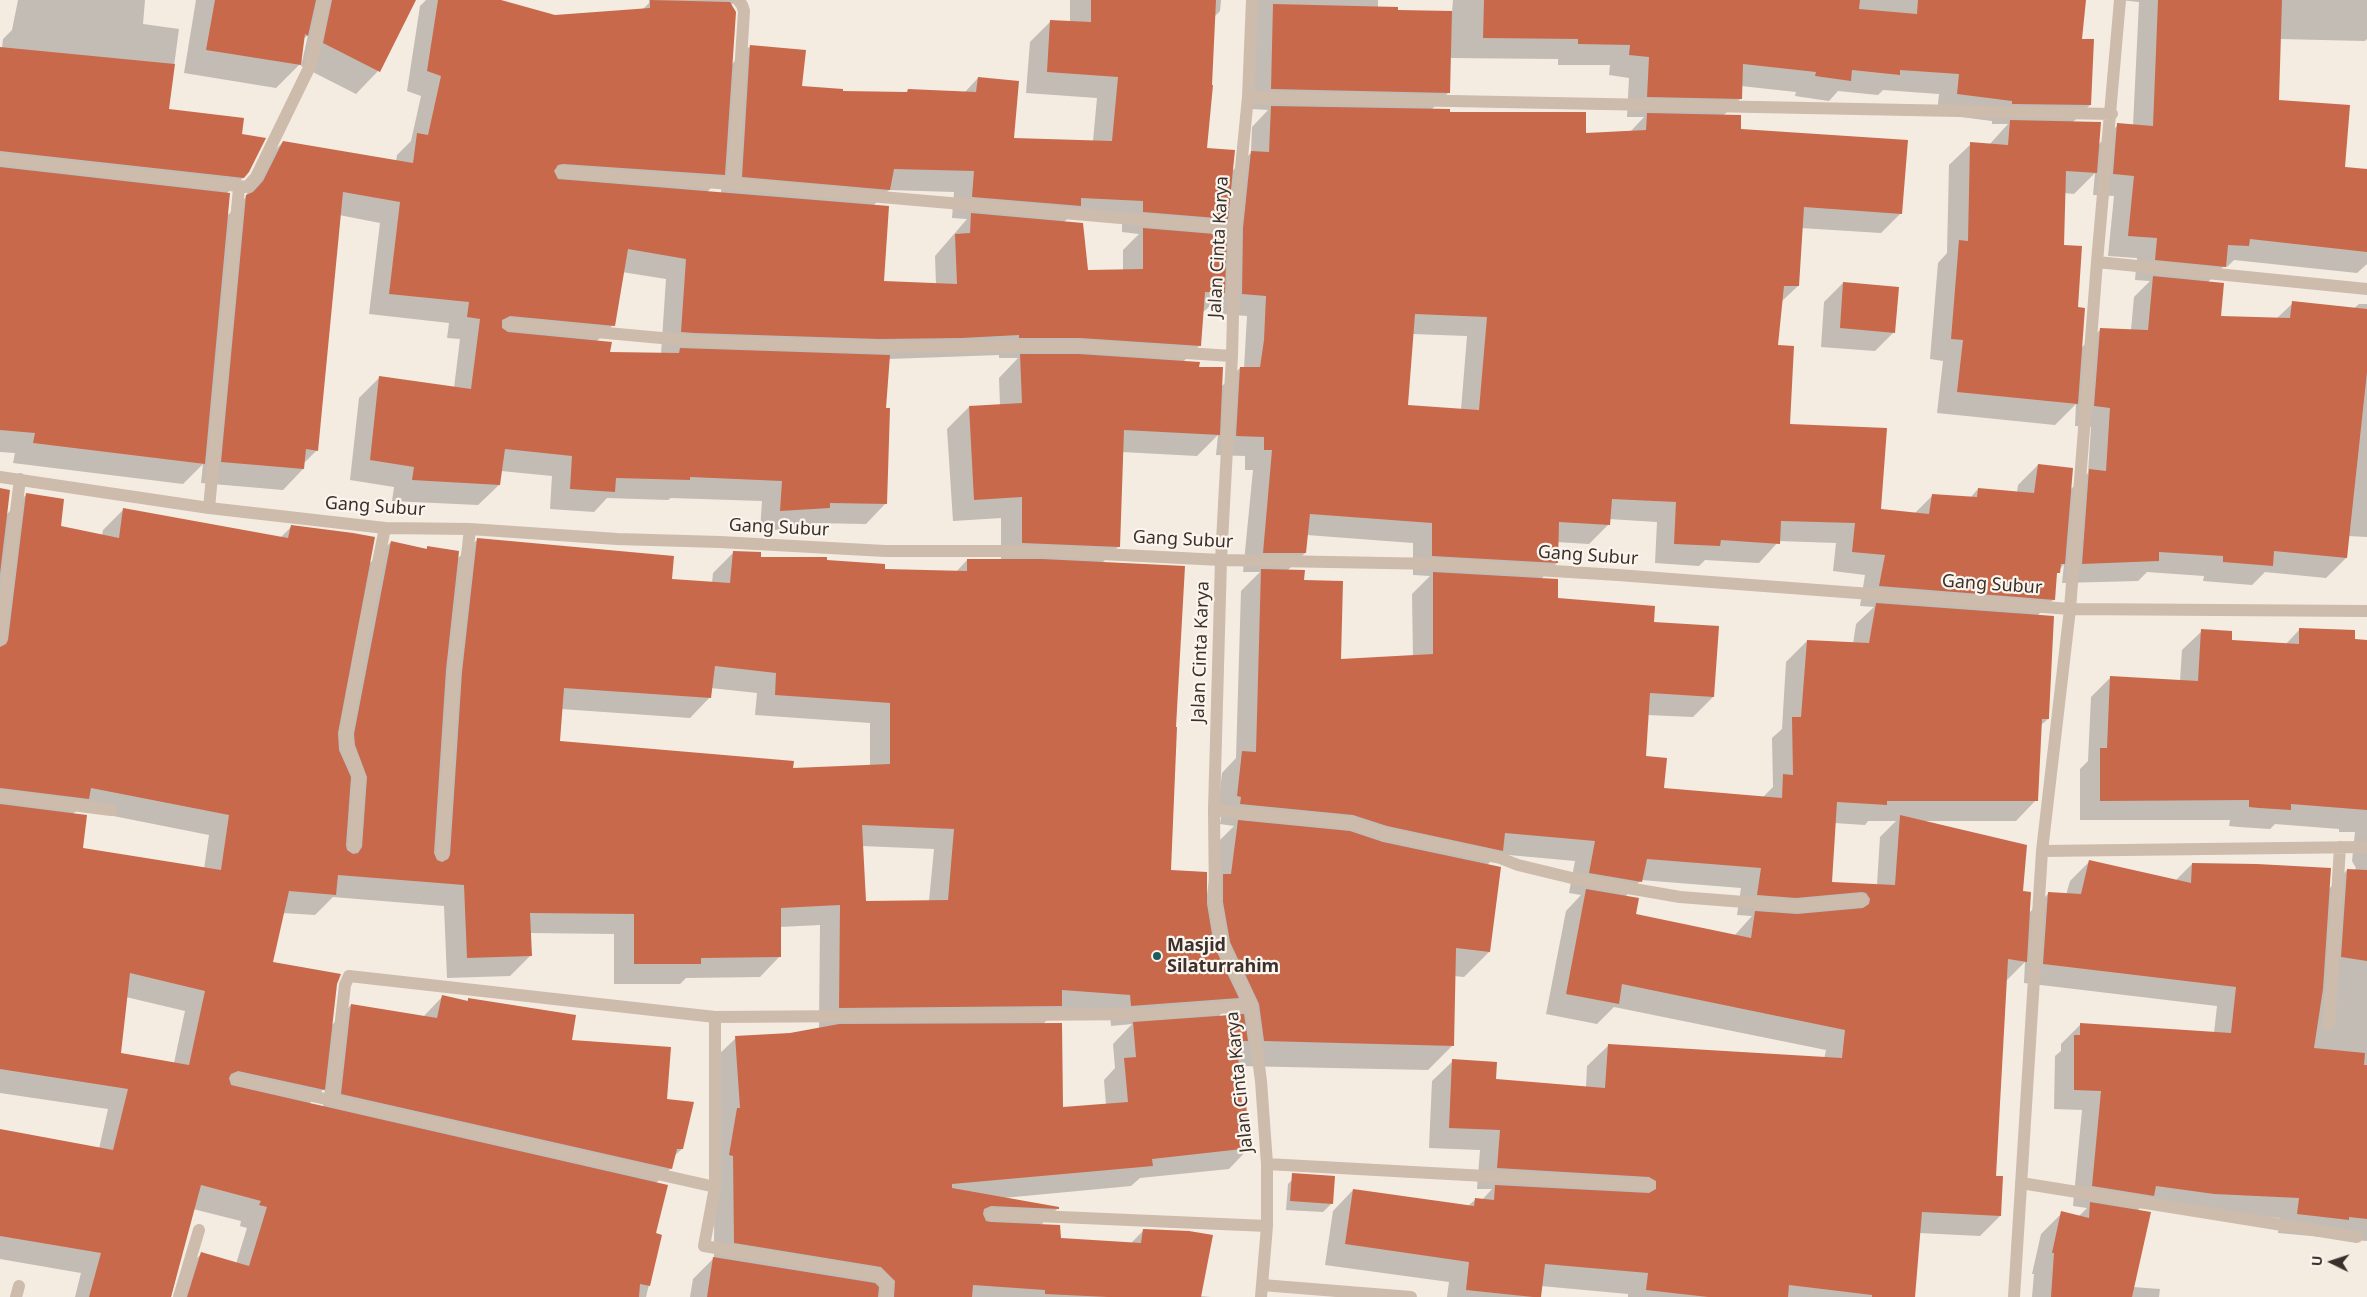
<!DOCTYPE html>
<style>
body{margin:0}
#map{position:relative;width:2367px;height:1297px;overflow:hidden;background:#f4ebe1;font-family:"Noto Sans",sans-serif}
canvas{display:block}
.north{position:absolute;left:2307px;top:1237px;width:50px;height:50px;-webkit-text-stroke:4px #fbf5ee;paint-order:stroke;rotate:274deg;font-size:14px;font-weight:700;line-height:20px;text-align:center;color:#3b302b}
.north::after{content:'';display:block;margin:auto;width:18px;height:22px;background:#3b302b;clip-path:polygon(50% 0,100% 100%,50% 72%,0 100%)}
</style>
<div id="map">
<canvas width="2367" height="1297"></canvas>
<div class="north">U</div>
</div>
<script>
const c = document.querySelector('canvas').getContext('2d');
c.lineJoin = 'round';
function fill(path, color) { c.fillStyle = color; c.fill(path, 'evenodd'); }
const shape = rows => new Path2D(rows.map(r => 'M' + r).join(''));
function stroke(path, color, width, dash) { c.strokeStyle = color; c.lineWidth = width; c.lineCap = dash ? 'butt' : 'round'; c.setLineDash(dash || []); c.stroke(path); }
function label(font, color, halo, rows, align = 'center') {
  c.font = font + ' "Noto Sans",sans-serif'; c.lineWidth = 4.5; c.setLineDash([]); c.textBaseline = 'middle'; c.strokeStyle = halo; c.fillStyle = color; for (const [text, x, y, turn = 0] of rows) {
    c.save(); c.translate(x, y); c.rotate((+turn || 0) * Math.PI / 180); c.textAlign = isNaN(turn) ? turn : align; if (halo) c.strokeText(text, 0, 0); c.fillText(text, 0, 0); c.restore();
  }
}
fill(shape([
 [18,0,145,0,143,24,179,29,168,111,241,135,243,178,226,194,227,216,245,198,262,163,283,142,396,162,397,155,411,141,421,96,407,91,420,6,426,0,496,0,555,16,642,10,649,3,649,0,737,0,731,5,731,65,750,46,801,87,841,92,906,93,908,91,964,93,978,78,1012,139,1093,141,1097,98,1026,93,1030,42,1051,21,1070,22,1070,0,1221,0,1220,11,1214,17,1205,150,1231,172,1251,153,1252,127,1268,110,1251,109,1254,0,1378,0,1378,7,1397,11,1452,12,1453,0,2084,0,2081,40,2090,105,2072,123,2098,145,2118,125,2133,126,2139,2,2120,0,2367,0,2367,39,2365,41,2280,39,2278,101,2344,168,2367,170,2367,264,2357,273,2234,260,2227,267,2224,266,2208,282,2219,317,2276,319,2293,303,2353,309,2359,304,2367,304,2367,537,2348,536,2346,558,2326,578,2265,572,2252,585,2203,581,2204,576,2147,572,2138,581,2062,583,2064,564,2055,576,2054,599,2037,616,2048,719,2040,726,2036,800,2016,821,1925,821,2022,892,2029,913,2048,894,2066,895,2070,881,2090,861,2175,881,2192,864,2328,890,2347,870,2354,871,2356,868,2352,861,2355,832,2339,832,2339,829,2275,824,2270,829,2239,827,2229,826,2230,820,2080,820,2080,769,2088,761,2091,697,2111,677,2180,681,2182,650,2202,631,2231,641,2285,645,2300,629,2354,640,2367,641,2367,1241,2278,1233,2280,1218,2194,1213,2142,1206,2137,1211,2133,1287,2160,1289,2159,1297,2032,1297,2034,1274,2032,1274,2041,1234,2062,1213,2078,1217,2087,1208,2073,1206,2082,1110,2054,1109,2055,1056,2061,1051,2061,1044,2081,1024,2214,1033,2217,1006,2024,983,2025,962,2006,981,1995,1177,2000,1216,1980,1236,1919,1233,1914,1297,1628,1297,1628,1294,1541,1286,1540,1297,1447,1297,1449,1282,1325,1265,1333,1211,1353,1190,1468,1206,1476,1199,1482,1200,1492,1189,1477,1189,1480,1150,1429,1148,1432,1081,1453,1061,1494,1080,1586,1087,1587,1066,1608,1046,1824,1059,1826,1050,1614,1007,1597,1024,1546,1014,1566,911,1581,895,1569,893,1575,861,1498,854,1487,865,1489,952,1464,977,1454,976,1453,1045,1428,1070,1238,1066,1241,1106,1249,1148,1229,1169,1140,1178,1131,1186,1003,1198,1058,1208,1040,1226,1059,1239,1130,1244,1144,1230,1200,1296,1211,1297,690,1297,693,1279,714,1258,715,1058,736,1038,790,1035,819,1029,820,925,780,927,780,956,760,977,686,978,680,984,614,984,614,934,530,933,531,955,510,976,447,978,444,906,333,897,315,915,283,913,272,963,336,984,331,1026,351,1005,423,1017,443,996,466,1002,469,999,571,1041,666,1100,682,1149,673,1157,671,1168,656,1183,655,1234,661,1235,646,1297,174,1297,181,1274,201,1254,236,1264,247,1228,240,1226,241,1221,193,1209,171,1297,75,1297,81,1273,0,1259,0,1131,99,1149,108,1109,0,1093,0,490,6,515,27,494,59,528,102,536,103,530,124,509,280,538,291,527,368,565,391,542,425,550,427,548,457,559,478,539,670,580,712,583,713,573,734,552,760,558,825,561,883,571,956,572,967,560,1001,560,1001,518,953,521,947,429,969,407,1000,405,999,378,1018,358,999,358,999,355,889,359,885,410,886,503,866,524,813,523,808,528,760,531,762,501,671,498,668,500,607,498,594,512,550,509,552,476,501,471,499,485,478,505,392,501,394,487,350,480,359,398,380,377,454,388,460,339,447,338,449,323,369,314,380,223,339,215,316,451,304,463,303,469,283,490,201,483,203,464,183,484,13,463,15,453,0,452,0,48,2,48,3,39,12,30],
 [1450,58,1558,59,1558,65,1610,65,1609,75,1629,78,1627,117,1644,117,1630,132,1585,134,1431,110,1449,92],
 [1741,86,1796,92,1795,96,1829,101,1838,91,1878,95,1883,90,1939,94,1937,114,1992,121,1992,124,2008,124,1989,145,1971,144,1949,165,1947,253,1938,263,1930,359,1943,361,1937,413,2055,425,2076,404,2075,426,2091,427,2088,473,2070,490,2038,465,2018,485,2017,492,1978,489,1970,498,1932,496,1914,514,1879,510,1788,425,1777,346,1781,302,1798,286,1801,228,1881,233,1901,213,1740,130,1723,116,1741,98],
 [2095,173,2093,195,2114,196,2108,256,2137,258,2135,280,2150,281,2134,297,2131,330,2101,329,2081,348,2077,308,2063,246,2064,193,2074,194],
 [722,177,721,193,707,192],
 [889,190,954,192,952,218,967,219,935,256,936,284,883,282,873,206],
 [1227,218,1225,237,1210,235],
 [1067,219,1122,222,1122,232,1139,234,1123,250,1123,271,1087,271,1064,222],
 [622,272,666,279,661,354,609,353,597,341,613,325],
 [1223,294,1222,314,1247,316,1244,368,1240,368,1221,387,1198,368,1183,362,1200,345,1202,313],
 [1412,334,1467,336,1461,410,1407,406],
 [1218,435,1216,455,1245,456,1245,470,1253,470,1243,572,1260,572,1241,591,1236,758,1222,773,1217,816,1221,817,1220,824,1234,826,1213,847,1207,895,1169,871,1174,728,1102,563,1119,546,1122,452,1197,456],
 [1609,519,1657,522,1655,563,1699,566,1705,560,1759,563,1779,541,1836,543,1833,571,1865,575,1860,606,1874,607,1856,624,1853,644,1807,641,1786,662,1782,729,1772,738,1773,787,1763,797,1662,789,1645,757,1647,715,1693,717,1713,697,1652,623,1557,599,1540,580,1557,563,1557,542,1589,544,1609,524],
 [1307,535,1413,543,1413,575,1430,576,1412,594,1413,657,1340,660,1287,571,1305,553],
 [711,688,757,693,755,715,870,723,870,766,792,769,558,742,561,709,690,718,710,697],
 [78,809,209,835,204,869,82,849,72,815],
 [1868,821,1896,821,1880,837,1877,885,1831,883,1834,823,1865,825],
 [862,846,934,849,929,901,864,902],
 [1641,880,1741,888,1737,915,1752,916,1734,936,1634,915,1625,897],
 [126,997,185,1011,174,1063,120,1054],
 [1225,1010,1228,1016,1218,1017],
 [1056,1011,1110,1015,1111,1026,1132,1024,1113,1044,1115,1068,1104,1080,1106,1105,1062,1109,1043,1024],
 [325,1088,323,1107,309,1104],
 [196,0,414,0,378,71,356,94,301,66,302,62,276,88,184,73],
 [308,35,302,62,300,61,303,39],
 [1843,283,1894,332,1875,351,1821,347,1824,302],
 [1297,1175,1332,1203,1323,1212,1286,1210,1288,1184]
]), '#0003');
fill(shape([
 [215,0,316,0,308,36,305,34,301,65,206,50],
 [332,0,416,0,380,72,323,43],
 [438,0,501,0,555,15,650,8,650,0,730,2,736,12,725,175,563,164,558,165,554,171,558,179,889,206,884,281,957,284,955,234,970,233,971,213,1083,223,1088,270,1143,269,1143,228,1227,235,1225,293,1205,292,1201,346,1080,338,1019,338,1019,335,962,338,879,339,694,333,681,332,686,259,628,249,615,326,510,316,502,320,502,328,508,332,612,342,610,352,679,353,680,348,890,355,886,408,890,408,887,504,830,503,830,508,780,511,782,481,690,477,690,480,616,478,615,492,570,489,572,456,505,449,500,485,412,480,414,467,370,460,379,376,471,389,480,319,467,317,469,302,389,294,400,202,343,192,318,451,306,449,304,469,221,462,246,195,253,192,263,181,283,141,413,163,417,133,428,135,441,76,427,71],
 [1091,0,1216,0,1212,85,1213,85,1207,148,1235,150,1228,219,1143,212,1143,201,1081,198,1081,206,972,197,974,171,894,169,890,190,742,177,750,45,806,50,802,86,843,89,843,91,907,92,908,89,976,92,978,77,1019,81,1014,138,1112,141,1118,77,1047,72,1050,20,1091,22],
 [1484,0,1860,0,1859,9,1917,14,1918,0,2086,0,2082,39,2094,39,2091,105,2012,104,2012,101,1957,94,1959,74,1900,70,1900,75,1852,70,1851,81,1815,76,1816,72,1743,64,1742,99,1647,97,1649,57,1629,55,1630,45,1578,44,1578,39,1483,38],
 [2158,0,2282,0,2279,100,2350,105,2345,167,2367,169,2367,252,2250,239,2249,246,2228,245,2226,267,2155,260,2157,238,2128,236,2134,176,2113,174,2117,123,2153,126],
 [1273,4,1398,7,1398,10,1452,11,1450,93,1271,89],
 [0,47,175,64,169,109,244,118,242,134,266,138,249,172,244,178,0,151],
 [1271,106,1450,109,1450,112,1586,112,1586,133,1646,130,1647,113,1741,115,1741,129,1908,140,1902,214,1804,207,1799,286,1784,286,1778,345,1794,346,1790,424,1887,428,1881,509,1929,514,1932,494,1977,497,1978,488,2034,493,2038,464,2073,468,2065,564,2061,564,2060,573,2057,573,2055,600,1879,586,1885,555,1852,552,1855,523,1781,521,1780,544,1721,540,1720,546,1674,544,1676,502,1612,499,1610,525,1559,522,1558,563,1432,556,1432,523,1310,514,1306,553,1263,553,1272,450,1264,450,1264,437,1236,436,1240,367,1260,367,1264,340,1266,296,1242,294,1243,228,1251,151,1269,152],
 [1415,314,1487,317,1479,410,1408,405],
 [2010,120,2101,122,2097,173,2066,171,2064,245,2082,246,2078,307,2085,308,2078,404,1957,392,1963,340,1951,339,1959,240,1968,241,1970,142,2008,145],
 [0,167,230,193,205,464,33,443,35,433,0,430],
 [2153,276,2224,283,2221,316,2290,318,2292,301,2367,309,2367,372,2347,558,2274,551,2273,566,2223,562,2223,556,2159,552,2159,561,2082,564,2089,469,2106,471,2110,408,2094,406,2100,328,2148,330],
 [1843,282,1899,287,1895,333,1840,328],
 [1020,354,1079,354,1200,362,1199,367,1223,367,1220,435,1124,430,1120,547,1022,543,1022,497,974,500,969,406,1022,403],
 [0,488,10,490,0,574],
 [26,493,64,499,61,526,119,538,123,508,288,538,291,525,353,533,375,537,338,733,339,750,351,777,346,845,347,850,353,854,358,853,362,847,367,777,355,745,354,734,391,541,427,549,427,546,459,551,446,670,434,853,437,860,442,862,448,859,450,855,462,672,477,538,674,556,672,579,730,583,733,551,761,552,761,557,827,557,827,560,885,564,885,569,967,571,967,559,1042,559,1185,566,1176,727,1177,727,1171,870,1207,872,1207,904,1214,946,1239,998,1131,1006,1130,995,1062,990,1062,1006,839,1008,840,905,781,908,781,957,701,958,701,964,634,964,634,914,530,913,532,956,467,958,464,885,338,875,336,895,289,891,273,962,341,974,337,984,325,1090,238,1071,231,1074,229,1078,231,1085,668,1185,656,1233,662,1235,650,1286,640,1284,639,1297,187,1297,201,1252,249,1266,267,1207,259,1205,261,1201,201,1185,171,1297,89,1297,101,1253,0,1236,0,1129,113,1150,128,1089,0,1069,0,804,87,815,83,848,221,870,229,815,91,788,89,799,0,788,0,647,6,644,8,640],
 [715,666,776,673,775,695,890,703,890,764,793,768,794,761,560,741,564,688,711,698],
 [862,825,954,829,948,900,866,901],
 [130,973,205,991,189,1065,121,1053],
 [1261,569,1305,570,1304,580,1343,581,1341,659,1433,654,1433,572,1558,579,1558,598,1655,606,1654,622,1719,626,1714,697,1650,693,1646,756,1667,758,1664,788,1782,798,1783,774,1793,775,1792,717,1801,717,1807,640,1869,643,1876,603,2054,616,2049,716,2049,719,2042,719,2038,801,1887,801,1887,805,1837,802,1832,882,1895,885,1900,815,2027,845,2023,891,2031,892,2027,962,2008,959,1996,1176,2003,1176,2001,1216,1922,1212,1915,1297,1872,1297,1872,1295,1789,1285,1788,1297,1708,1297,1646,1290,1648,1273,1545,1264,1541,1297,1533,1297,1466,1290,1469,1262,1345,1244,1353,1189,1474,1206,1475,1198,1494,1200,1495,1185,1649,1193,1656,1189,1656,1181,1649,1177,1497,1168,1500,1130,1449,1128,1452,1059,1497,1062,1496,1079,1605,1088,1608,1044,1842,1058,1845,1030,1622,984,1619,1004,1566,994,1586,889,1639,898,1636,914,1751,938,1755,911,1797,914,1863,908,1869,904,1870,899,1866,893,1862,892,1796,898,1757,895,1761,868,1647,859,1642,882,1589,873,1595,841,1505,833,1503,851,1387,826,1353,815,1240,804,1241,797,1237,796,1242,751,1256,752],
 [2299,628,2355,630,2355,639,2367,640,2367,810,2291,804,2291,810,2259,808,2249,807,2249,800,2100,801,2100,748,2107,748,2110,676,2198,681,2201,629,2232,631,2232,640,2299,644],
 [1238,820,1350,831,1383,842,1501,867,1490,952,1456,948,1454,1046,1264,1041,1259,1004,1230,942,1223,902,1223,874,1231,874],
 [2089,860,2191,883,2192,863,2257,864,2331,868,2323,989,2314,1048,2365,1053,2364,1065,2367,1065,2367,1219,2349,1217,2349,1220,2297,1214,2299,1198,2214,1194,2156,1186,2154,1196,2092,1186,2101,1091,2074,1090,2074,1035,2080,1035,2080,1023,2231,1033,2236,987,2043,964,2048,892,2081,894],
 [2347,869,2367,870,2367,961,2341,957],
 [442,995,468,1001,468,998,576,1015,572,1040,671,1047,667,1099,694,1102,683,1149,677,1149,672,1169,341,1094,351,1004,437,1018],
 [1244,1014,1248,1041,1237,1041,1242,1104,1246,1104,1251,1148,1152,1159,1153,1166,952,1184,952,1188,1059,1207,1059,1209,991,1206,984,1209,983,1214,986,1221,991,1222,1060,1225,1061,1238,1141,1243,1143,1229,1189,1231,1213,1235,1201,1297,1108,1297,1045,1294,1045,1290,973,1285,972,1297,894,1297,895,1281,881,1267,734,1243,733,1156,729,1155,737,1108,740,1108,735,1036,790,1033,839,1024,1062,1023,1063,1107,1128,1102,1124,1058,1136,1057,1133,1022],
 [1292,1173,1335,1176,1333,1204,1290,1201],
 [2090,1202,2151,1212,2132,1297,2051,1297,2054,1253,2052,1253,2061,1211,2089,1218],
 [713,1257,875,1283,879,1287,878,1297,707,1297]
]), '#c8694b');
stroke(shape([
 [1252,0,1248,97,1235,228,1232,356,1221,560,1214,810,1215,903,1222,944,1251,1005,1261,1081,1267,1164,1267,1226,1261,1297],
 [1248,97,2112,114],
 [0,159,247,187,256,177,311,64,324,0],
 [562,172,733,184,1235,228],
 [733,184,744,11,742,5,738,0],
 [2097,262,2367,289],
 [509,324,694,341,879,347,1079,346,1232,356],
 [0,477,209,508,385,528,470,529,617,539,720,542,885,551,1042,551,1221,560,1440,564,1618,575,2070,609,2367,611],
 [209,508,239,188],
 [0,639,20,479],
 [0,796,111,810],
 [1214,810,1352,823,1385,834,1500,858,1518,865,1576,879,1680,897,1796,906,1862,900],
 [354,846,359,776,347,747,346,734,362,641,385,528],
 [2042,851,2367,847],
 [442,854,454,671,470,529],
 [715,1017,715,1187,704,1246,879,1275,887,1284,886,1297],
 [2329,1025,2340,847],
 [237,1079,715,1187],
 [332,1099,345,985,349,976,715,1017,1153,1014,1251,1005],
 [1267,1164,1649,1185],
 [2021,1183,2357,1237],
 [991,1214,1267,1226],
 [1262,1285,1411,1297],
 [16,1297,19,1286],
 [179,1297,199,1230],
 [2014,1297,2042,851,2070,609,2097,262,2120,0]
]), '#cdbbac', 12);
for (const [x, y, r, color] of [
 [1157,956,5,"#1f5a5e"]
]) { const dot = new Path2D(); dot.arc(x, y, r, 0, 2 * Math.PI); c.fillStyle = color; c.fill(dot); stroke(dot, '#fbf5ee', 2); }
label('18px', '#3b302b', '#fbf5ee', [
 ["Jalan Cinta Karya",1219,247,-87],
 ["Gang Subur",375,507,4],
 ["Gang Subur",779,528,3],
 ["Gang Subur",1183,540,3],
 ["Gang Subur",1588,556,4],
 ["Gang Subur",1992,585,4],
 ["Jalan Cinta Karya",1201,652,-88],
 ["Jalan Cinta Karya",1240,1082,-96]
]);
label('bold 18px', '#3b302b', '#fbf5ee', [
 ["Masjid",1167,946],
 ["Silaturrahim",1167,967]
], 'left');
</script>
